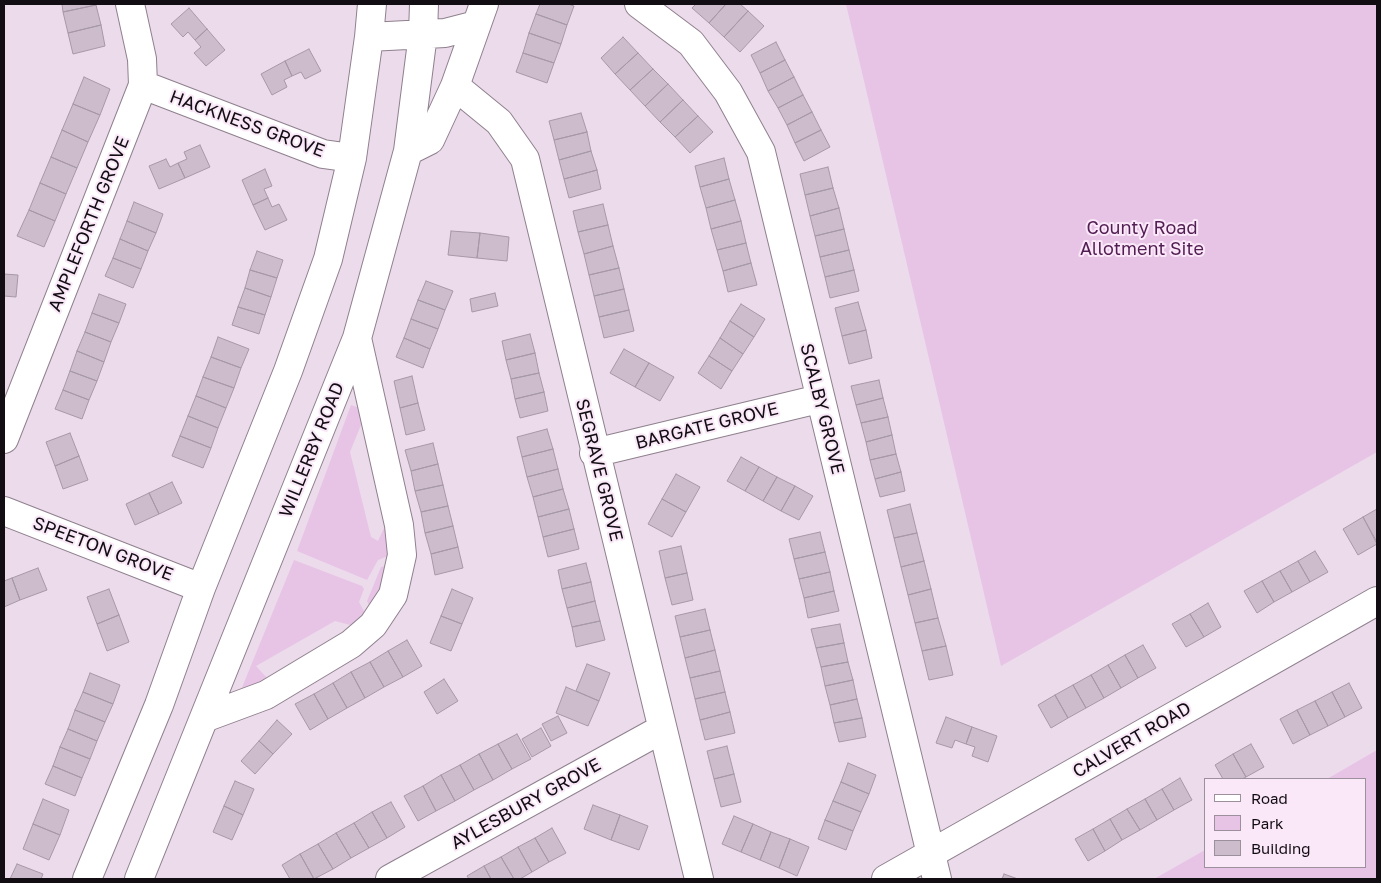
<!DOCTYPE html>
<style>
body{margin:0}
#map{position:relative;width:1381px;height:883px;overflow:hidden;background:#ecdbeb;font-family:"Golos Text",sans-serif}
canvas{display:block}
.frame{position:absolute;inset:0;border:5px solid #120d12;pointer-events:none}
.legend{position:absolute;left:1204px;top:778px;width:162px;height:90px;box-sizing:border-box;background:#fae8f9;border:1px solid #9d909d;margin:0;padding:6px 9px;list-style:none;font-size:15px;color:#120d12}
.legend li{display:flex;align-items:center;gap:10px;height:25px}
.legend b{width:25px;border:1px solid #9d909d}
</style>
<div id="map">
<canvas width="1381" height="883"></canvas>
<div class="frame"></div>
<ul class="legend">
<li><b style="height:6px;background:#fff"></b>Road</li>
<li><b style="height:14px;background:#e7c4e6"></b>Park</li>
<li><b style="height:14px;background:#cdbdcc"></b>Building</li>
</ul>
</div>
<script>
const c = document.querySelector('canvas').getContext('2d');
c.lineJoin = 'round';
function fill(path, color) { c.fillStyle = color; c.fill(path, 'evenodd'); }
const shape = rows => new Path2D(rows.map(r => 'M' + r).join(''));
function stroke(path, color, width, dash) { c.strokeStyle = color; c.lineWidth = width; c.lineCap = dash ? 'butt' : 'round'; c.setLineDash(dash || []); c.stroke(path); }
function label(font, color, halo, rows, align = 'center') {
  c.font = font + ' "Golos Text",sans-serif'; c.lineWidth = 4; c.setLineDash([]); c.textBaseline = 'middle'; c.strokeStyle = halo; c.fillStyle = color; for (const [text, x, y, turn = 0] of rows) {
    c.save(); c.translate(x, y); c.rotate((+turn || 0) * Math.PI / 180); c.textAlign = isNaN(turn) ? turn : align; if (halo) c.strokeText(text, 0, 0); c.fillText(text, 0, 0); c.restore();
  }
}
fill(shape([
 [846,4,1377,4,1377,452,1001,666],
 [351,405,360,408,363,420,350,452,371,537,378,541,385,526,388,556,378,560,367,580,297,551],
 [294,560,362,586,364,589,359,602,365,613,354,626,335,621,256,666,268,679,251,692,241,690],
 [389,565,385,587,370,607,367,601,381,567],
 [1377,750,1377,879,1154,879,1205,850,1205,867,1365,867,1365,779,1327,779]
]), '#e7c4e6');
const building = shape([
 [62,4,96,4,96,5,63,12,62,4],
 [540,4,568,4,574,6,567,25,536,14,540,4],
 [696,4,726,4,709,23,692,8,696,4],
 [726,4,740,4,748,11,724,37,709,23,726,4],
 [96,5,101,25,68,33,63,12,96,5],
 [189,8,207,29,195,40,188,32,183,37,171,24,189,8],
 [748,11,764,26,740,52,724,37,748,11],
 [536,14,567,25,561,44,529,33,536,14],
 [101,25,105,46,73,54,68,33,101,25],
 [207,29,225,50,206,66,194,53,201,47,195,40,207,29],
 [529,33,561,44,554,63,523,53,529,33],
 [623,37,638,53,615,74,601,58,623,37],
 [776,42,785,60,760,73,751,55,776,42],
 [309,49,321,71,305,79,301,72,292,76,285,61,309,49],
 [523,53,554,63,547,83,516,72,523,53],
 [638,53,653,69,630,90,615,74,638,53],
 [785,60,794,77,768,91,760,73,785,60],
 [285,61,292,76,284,80,287,87,272,95,261,74,285,61],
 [653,69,668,84,645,106,630,90,653,69],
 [84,77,110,89,100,115,73,104,84,77],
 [794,77,803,95,778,108,768,91,794,77],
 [668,84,683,100,660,122,645,106,668,84],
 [803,95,812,112,787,125,778,108,803,95],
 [683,100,698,116,675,137,660,122,683,100],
 [73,104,100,115,88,142,62,130,73,104],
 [812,112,821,130,795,143,787,125,812,112],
 [581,113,587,132,554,140,549,121,581,113],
 [698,116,713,132,690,153,675,137,698,116],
 [62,130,88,142,77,168,51,157,62,130],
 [821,130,830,147,804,161,795,143,821,130],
 [587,132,591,151,559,160,554,140,587,132],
 [200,145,210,167,185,178,178,163,187,159,184,152,200,145],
 [591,151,597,170,564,179,559,160,591,151],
 [51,157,77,168,66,194,40,183,51,157],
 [724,158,729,179,700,187,695,166,724,158],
 [166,159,170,167,178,163,185,178,159,189,149,166,166,159],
 [828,167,833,188,805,195,800,174,828,167],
 [265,169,272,186,264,189,268,198,253,205,242,180,265,169],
 [597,170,601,189,569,198,564,179,597,170],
 [729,179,735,200,706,208,700,187,729,179],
 [40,183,66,194,55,221,29,210,40,183],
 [833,188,839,208,810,216,805,195,833,188],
 [268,198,272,207,279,204,287,220,265,230,253,205,268,198],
 [735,200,741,221,711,229,706,208,735,200],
 [134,202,163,214,156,233,127,221,134,202],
 [603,204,608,225,578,232,573,211,603,204],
 [839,208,844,229,815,236,810,216,839,208],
 [29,210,55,221,44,247,17,236,29,210],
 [127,221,156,233,148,251,120,239,127,221],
 [741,221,746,243,717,250,711,229,741,221],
 [608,225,613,246,584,254,578,232,608,225],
 [844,229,849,250,820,257,815,236,844,229],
 [451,231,480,233,477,258,448,255,451,231],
 [480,233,509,237,507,261,477,258,480,233],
 [120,239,148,251,141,269,113,258,120,239],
 [746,243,751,263,723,271,717,250,746,243],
 [613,246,619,268,589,275,584,254,613,246],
 [849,250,854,270,825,277,820,257,849,250],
 [257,251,283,260,277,278,250,270,257,251],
 [113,258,141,269,133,288,105,276,113,258],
 [751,263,757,285,728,292,723,271,751,263],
 [619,268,624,289,594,296,589,275,619,268],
 [250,270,277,278,271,297,245,288,250,270],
 [854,270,859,291,830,298,825,277,854,270],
 [4,274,18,275,16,297,4,296,4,274],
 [426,281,453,291,445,310,418,300,426,281],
 [245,288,271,297,265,315,238,307,245,288],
 [624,289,629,310,599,317,594,296,624,289],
 [495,293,498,306,472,312,470,299,495,293],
 [99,294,126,304,119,323,92,313,99,294],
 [418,300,445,310,438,329,411,319,418,300],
 [858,302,866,330,842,336,835,308,858,302],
 [741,304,765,319,754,337,730,321,741,304],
 [238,307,265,315,259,334,232,325,238,307],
 [629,310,634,331,604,338,599,317,629,310],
 [92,313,119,323,111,342,85,332,92,313],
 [411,319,438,329,430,349,404,338,411,319],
 [730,321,754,337,743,354,720,338,730,321],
 [866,330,872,358,849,364,842,336,866,330],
 [85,332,111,342,104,362,77,351,85,332],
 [530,334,535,353,506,360,502,341,530,334],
 [218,337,249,349,241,368,211,357,218,337],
 [404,338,430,349,423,368,396,357,404,338],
 [720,338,743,354,732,371,709,356,720,338],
 [624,349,649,363,635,387,610,373,624,349],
 [77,351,104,362,97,381,70,371,77,351],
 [535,353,539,373,511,379,506,360,535,353],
 [709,356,732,371,721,389,698,373,709,356],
 [211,357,241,368,234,388,203,377,211,357],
 [649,363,674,377,660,401,635,387,649,363],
 [70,371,97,381,89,400,63,390,70,371],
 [539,373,544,392,515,399,511,379,539,373],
 [412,376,418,403,400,408,394,381,412,376],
 [203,377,234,388,226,408,196,396,203,377],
 [879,380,883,398,856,405,851,386,879,380],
 [63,390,89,400,82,419,55,409,63,390],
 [544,392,548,411,520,418,515,399,544,392],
 [196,396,226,408,218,428,188,416,196,396],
 [883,398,888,417,861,423,856,405,883,398],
 [418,403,425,430,406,435,400,408,418,403],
 [188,416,218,428,211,448,180,436,188,416],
 [888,417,892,435,866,442,861,423,888,417],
 [547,429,553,449,522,457,517,437,547,429],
 [70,433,79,456,55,466,46,442,70,433],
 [892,435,896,454,870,460,866,442,892,435],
 [180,436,211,448,203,468,172,456,180,436],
 [433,443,438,464,411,471,405,450,433,443],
 [553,449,558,469,527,477,522,457,553,449],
 [896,454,901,472,875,479,870,460,896,454],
 [79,456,88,480,63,489,55,466,79,456],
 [741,457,759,467,745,491,727,481,741,457],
 [438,464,443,485,415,491,411,471,438,464],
 [759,467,777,477,763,501,745,491,759,467],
 [558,469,563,489,533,497,527,477,558,469],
 [901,472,905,491,880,497,875,479,901,472],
 [676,474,700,487,686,512,662,499,676,474],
 [777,477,795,486,781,511,763,501,777,477],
 [172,482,182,503,159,514,149,493,172,482],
 [443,485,448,506,421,512,415,491,443,485],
 [795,486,813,496,799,520,781,511,795,486],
 [563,489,569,509,538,517,533,497,563,489],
 [149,493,159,514,135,525,126,504,149,493],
 [662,499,686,512,672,537,648,524,662,499],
 [910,504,917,533,894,538,887,510,910,504],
 [448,506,453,526,425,533,421,512,448,506],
 [569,509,574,529,543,537,538,517,569,509],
 [1377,509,1377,542,1363,517,1377,509],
 [1363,517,1377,544,1358,555,1343,529,1363,517],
 [453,526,458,547,431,554,425,533,453,526],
 [574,529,579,549,548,557,543,537,574,529],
 [820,532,825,552,794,559,789,539,820,532],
 [917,533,924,561,901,567,894,538,917,533],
 [681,546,687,573,665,578,659,551,681,546],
 [458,547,463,568,435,575,431,554,458,547],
 [1315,551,1328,572,1310,582,1298,561,1315,551],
 [825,552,830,572,799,579,794,559,825,552],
 [924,561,931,589,908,595,901,567,924,561],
 [1298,561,1310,582,1292,592,1280,571,1298,561],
 [586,563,591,582,562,589,558,570,586,563],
 [38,568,47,590,20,600,12,578,38,568],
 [1280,571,1292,592,1274,602,1262,581,1280,571],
 [830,572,834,591,804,598,799,579,830,572],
 [687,573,693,600,672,605,665,578,687,573],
 [12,578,20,600,4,607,4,581,12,578],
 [1262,581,1274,602,1257,613,1244,591,1262,581],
 [591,582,595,601,567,608,562,589,591,582],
 [109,589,119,615,97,624,87,597,109,589],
 [452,589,473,598,462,624,441,616,452,589],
 [931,589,938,618,915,623,908,595,931,589],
 [834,591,839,611,808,618,804,598,834,591],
 [595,601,600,621,572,627,567,608,595,601],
 [1208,603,1221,627,1204,637,1190,614,1208,603],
 [705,609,710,630,680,637,675,616,705,609],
 [1190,614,1204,637,1186,647,1172,624,1190,614],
 [119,615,129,642,107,651,97,624,119,615],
 [441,616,462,624,451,651,430,643,441,616],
 [938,618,946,646,922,651,915,623,938,618],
 [600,621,605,640,576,647,572,627,600,621],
 [840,624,844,643,816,648,811,629,840,624],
 [710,630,715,650,685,658,680,637,710,630],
 [407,640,422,666,403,677,388,651,407,640],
 [844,643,848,662,821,667,816,648,844,643],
 [1143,645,1156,668,1138,678,1125,655,1143,645],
 [946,646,953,675,929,680,922,651,946,646],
 [715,650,720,671,690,678,685,658,715,650],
 [388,651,403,677,384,687,370,662,388,651],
 [1125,655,1138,678,1121,688,1108,665,1125,655],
 [370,662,384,687,365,698,351,672,370,662],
 [848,662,853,680,825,686,821,667,848,662],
 [587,664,610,673,599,701,576,691,587,664],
 [1108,665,1121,688,1104,698,1091,675,1108,665],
 [720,671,725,692,695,699,690,678,720,671],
 [351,672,365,698,347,708,333,683,351,672],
 [90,673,120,685,113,704,83,692,90,673],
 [1091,675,1104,698,1086,708,1073,685,1091,675],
 [444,679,458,701,437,714,424,692,444,679],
 [853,680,857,699,830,705,825,686,853,680],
 [333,683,347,708,328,719,314,694,333,683],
 [1349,683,1362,708,1345,717,1332,692,1349,683],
 [1073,685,1086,708,1068,718,1055,695,1073,685],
 [566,687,599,701,588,726,556,713,566,687],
 [83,692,113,704,105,722,75,710,83,692],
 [725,692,730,712,700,720,695,699,725,692],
 [1332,692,1345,717,1328,726,1315,701,1332,692],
 [314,694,328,719,310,730,295,704,314,694],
 [1055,695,1068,718,1051,728,1038,705,1055,695],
 [857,699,862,718,834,723,830,705,857,699],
 [1315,701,1328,726,1310,735,1297,710,1315,701],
 [75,710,105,722,97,741,68,729,75,710],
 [1297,710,1310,735,1293,744,1280,719,1297,710],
 [730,712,735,733,705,740,700,720,730,712],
 [558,716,567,733,551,741,542,724,558,716],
 [946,717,972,727,966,744,955,740,952,748,936,743,946,717],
 [862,718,866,737,839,742,834,723,862,718],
 [277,720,292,734,273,754,259,741,277,720],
 [972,727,997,736,988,762,972,756,975,747,966,744,972,727],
 [541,728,551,746,532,757,522,739,541,728],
 [68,729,97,741,90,759,60,747,68,729],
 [517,734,531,759,512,769,498,744,517,734],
 [259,741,273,754,255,774,241,761,259,741],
 [498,744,512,769,493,780,479,754,498,744],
 [1251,744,1264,767,1246,777,1233,754,1251,744],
 [727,746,734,774,714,779,707,751,727,746],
 [60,747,90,759,82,778,53,766,60,747],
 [479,754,493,780,474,790,460,765,479,754],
 [1233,754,1246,777,1242,779,1223,779,1215,765,1233,754],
 [848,763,876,775,869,794,841,782,848,763],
 [460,765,474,790,455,801,441,775,460,765],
 [53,766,82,778,75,796,45,784,53,766],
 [734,774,741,802,721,807,714,779,734,774],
 [441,775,455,801,436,811,423,786,441,775],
 [1180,778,1192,800,1174,810,1162,789,1180,778],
 [235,781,254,789,243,815,224,806,235,781],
 [841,782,869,794,861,812,833,801,841,782],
 [423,786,436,811,418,821,404,796,423,786],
 [1162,789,1174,810,1157,820,1145,799,1162,789],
 [43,799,69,810,60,835,33,824,43,799],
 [1145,799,1157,820,1140,830,1127,809,1145,799],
 [833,801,861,812,853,831,825,820,833,801],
 [391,802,405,827,387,838,372,812,391,802],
 [593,805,620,815,611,840,584,829,593,805],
 [224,806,243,815,232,840,213,832,224,806],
 [1127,809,1140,830,1122,840,1110,819,1127,809],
 [372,812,387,838,369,848,354,823,372,812],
 [620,815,648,826,639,850,611,840,620,815],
 [734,816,753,824,741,852,722,844,734,816],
 [1110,819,1122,840,1105,851,1093,829,1110,819],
 [825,820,853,831,846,850,818,839,825,820],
 [354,823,369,848,351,858,336,833,354,823],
 [33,824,60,835,49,860,23,849,33,824],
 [753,824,771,832,760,860,741,852,753,824],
 [552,828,566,853,549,862,535,838,552,828],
 [1093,829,1105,851,1088,861,1075,839,1093,829],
 [771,832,790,839,779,868,760,860,771,832],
 [336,833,351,858,333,869,318,844,336,833],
 [535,838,549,862,532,872,518,847,535,838],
 [790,839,809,847,797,876,779,868,790,839],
 [318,844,333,869,314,879,300,854,318,844],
 [518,847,532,872,520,879,514,879,501,857,518,847],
 [300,854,314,879,290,879,282,865,300,854],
 [501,857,514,879,491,879,484,866,501,857],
 [17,864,43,874,41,879,10,879,17,864],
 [484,866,491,879,469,879,467,876,484,866],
 [1004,874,1018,879,1002,879,1004,874]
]);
fill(building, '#cdbdcc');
stroke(building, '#a798a7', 1);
const minor = shape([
 [639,4,691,43,728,92,761,152,937,879],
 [369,37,445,33,476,25],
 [143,85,323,154,352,158],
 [455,86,499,122,525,159,699,879],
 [408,151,430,140,455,86,484,4],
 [4,439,143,85,142,59,130,4],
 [594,453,819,399],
 [4,511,201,588],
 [204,718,266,695,351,644,373,625,393,595,402,555,399,525,357,338],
 [87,879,159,705,201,588,288,371,328,259,352,158,369,37,372,4],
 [139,879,357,338,408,151,423,34,424,4],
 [390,879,662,729],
 [886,879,1377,601]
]);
stroke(minor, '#8f808e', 30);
stroke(minor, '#fff', 28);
label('18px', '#120d12', '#fae8f9', [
 ["HACKNESS GROVE",247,124,20],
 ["AMPLEFORTH GROVE",89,224,-68],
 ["SCALBY GROVE",822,409,76],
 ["BARGATE GROVE",707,426,-14],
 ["WILLERBY ROAD",312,450,-68],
 ["SEGRAVE GROVE",599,470,76],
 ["SPEETON GROVE",103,549,21],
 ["CALVERT ROAD",1132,740,-30],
 ["AYLESBURY GROVE",526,804,-29]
]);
label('18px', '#521d52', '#fae8f9', [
 ["County Road",1142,228],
 ["Allotment Site",1142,249]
]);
</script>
